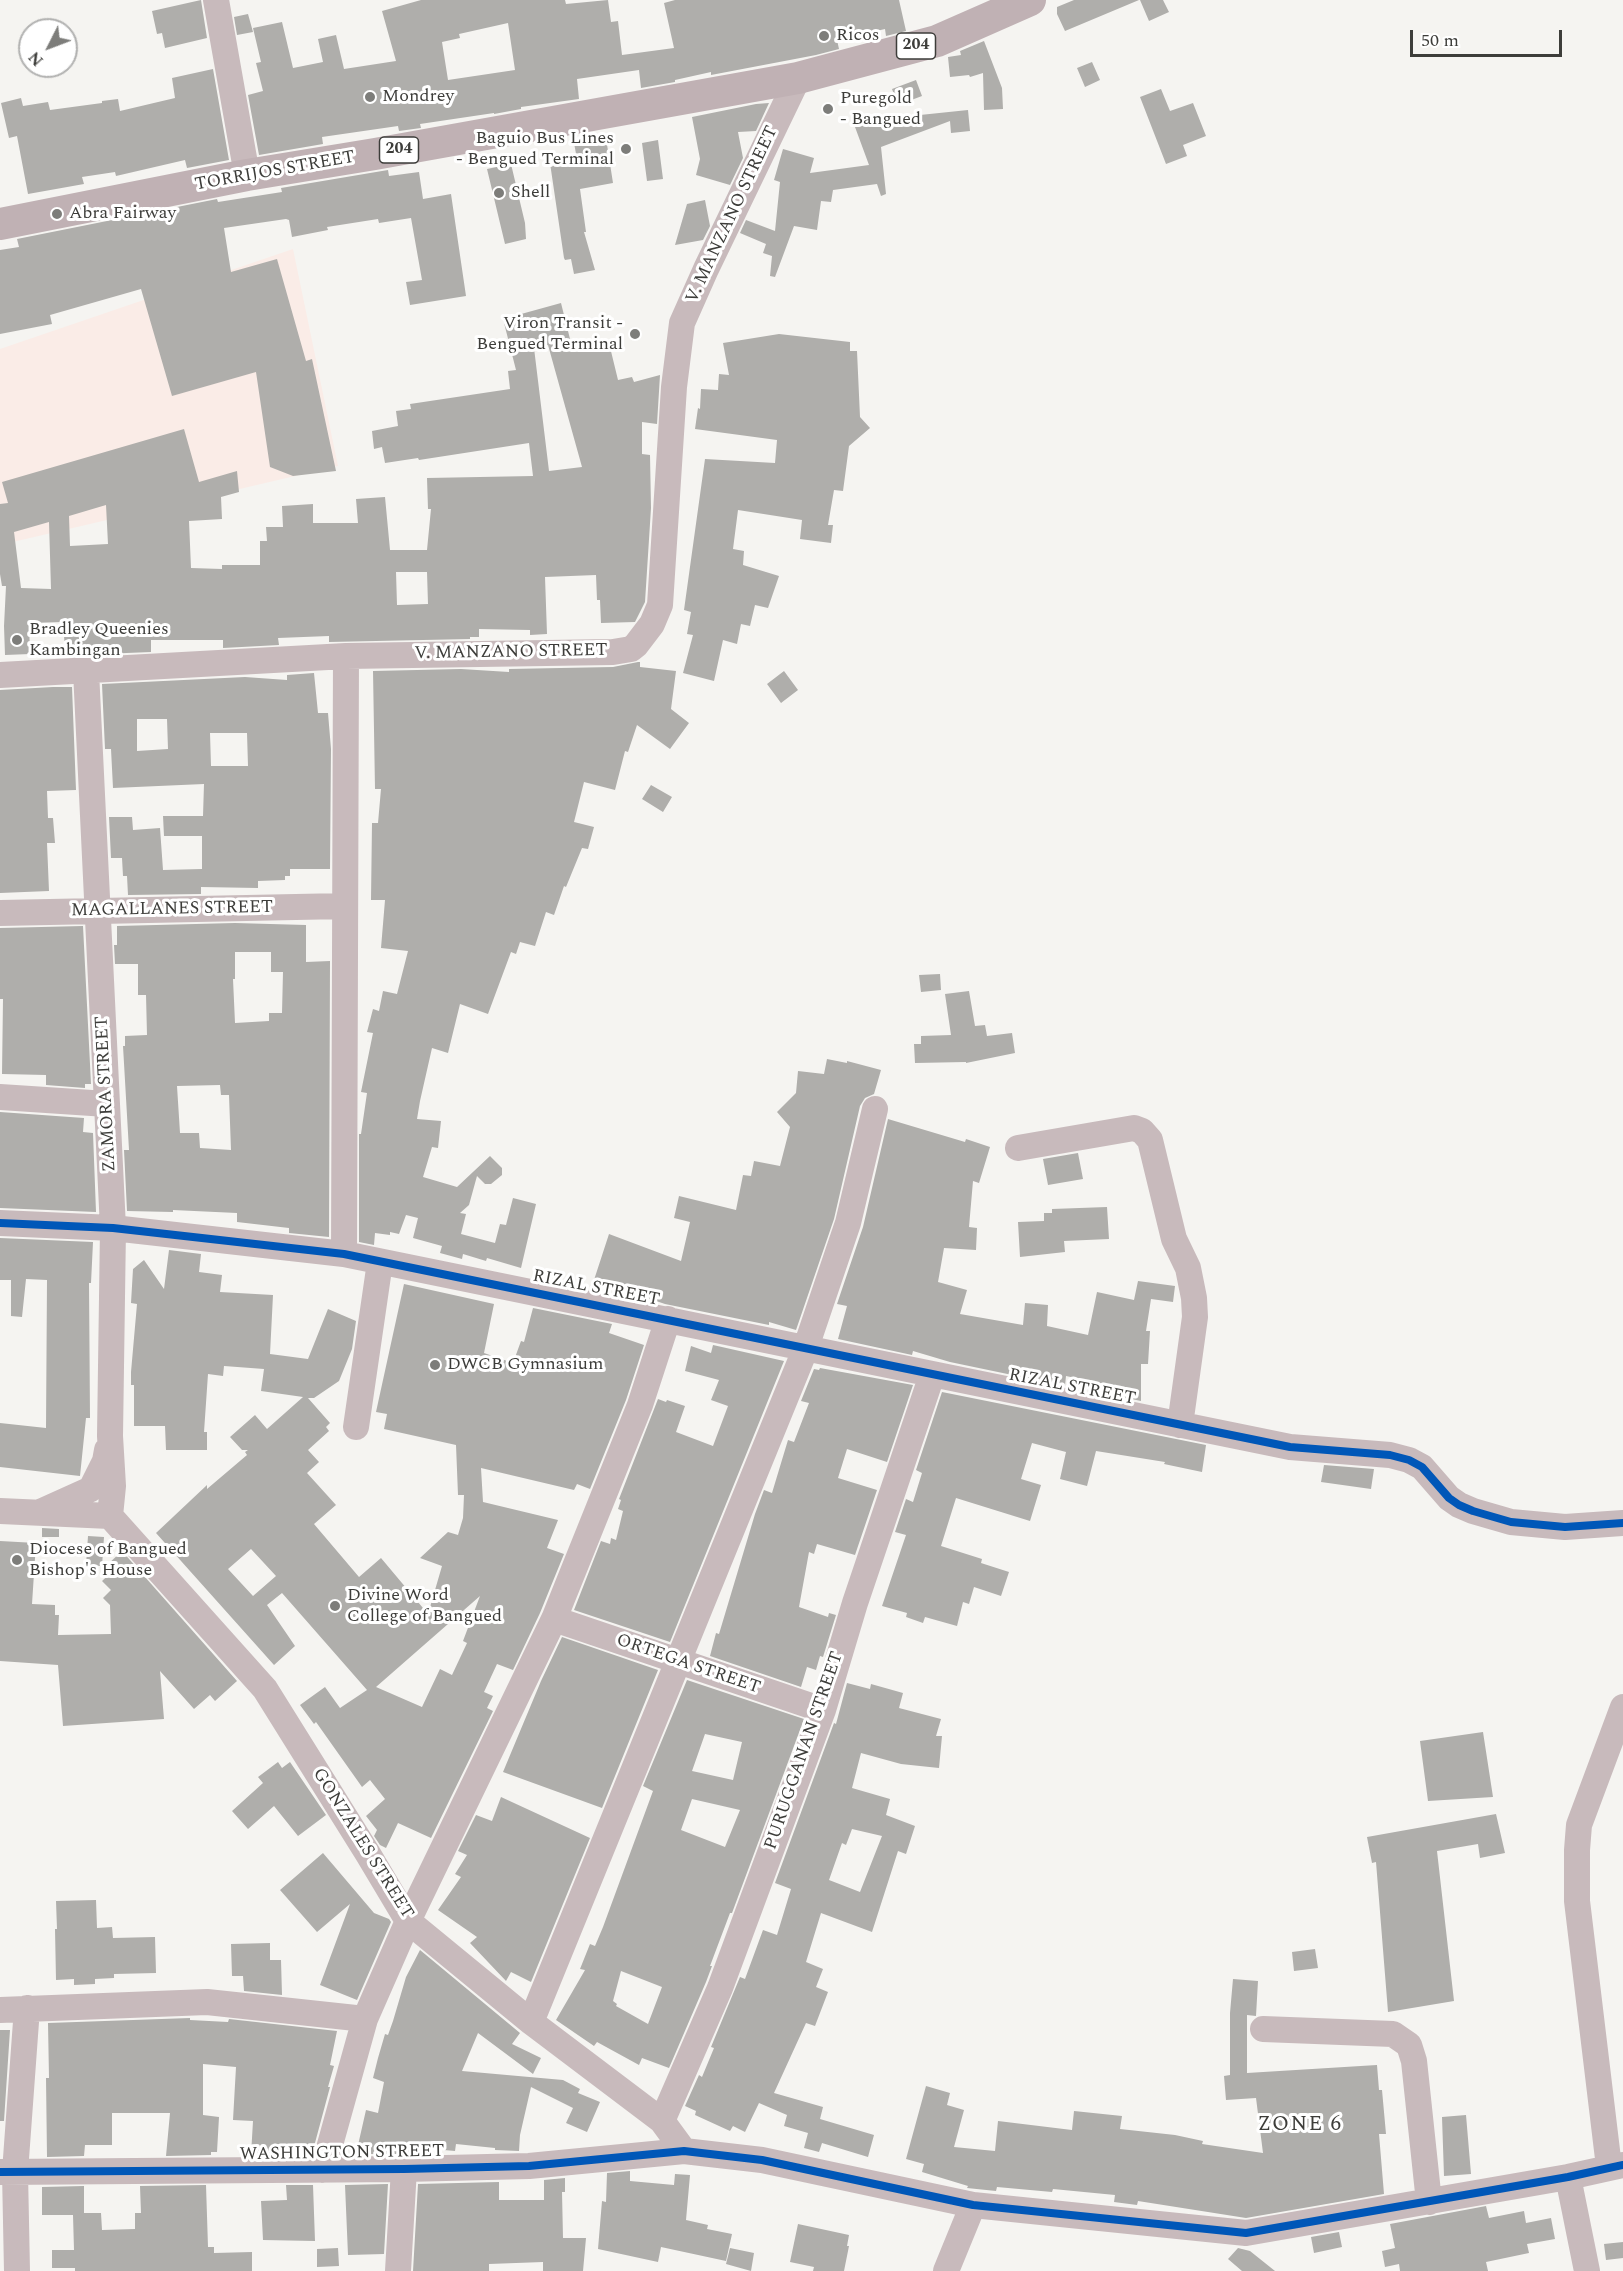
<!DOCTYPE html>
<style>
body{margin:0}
#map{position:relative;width:1623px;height:2271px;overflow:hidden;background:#f5f4f1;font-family:Spectral,serif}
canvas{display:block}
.north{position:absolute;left:18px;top:18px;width:60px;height:60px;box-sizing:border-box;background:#fff;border:2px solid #b1b1b0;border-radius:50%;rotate:228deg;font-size:16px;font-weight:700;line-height:24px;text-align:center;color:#3d3d3a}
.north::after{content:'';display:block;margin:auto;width:21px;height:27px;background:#7d7d7a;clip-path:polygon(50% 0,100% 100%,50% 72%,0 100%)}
.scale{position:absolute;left:1410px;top:30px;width:152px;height:27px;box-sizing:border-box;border:3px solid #3d3d3a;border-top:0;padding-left:8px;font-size:18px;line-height:21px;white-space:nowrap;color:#3d3d3a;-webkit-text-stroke:4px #fff;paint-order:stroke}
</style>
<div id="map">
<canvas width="1623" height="2271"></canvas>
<div class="north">N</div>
<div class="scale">50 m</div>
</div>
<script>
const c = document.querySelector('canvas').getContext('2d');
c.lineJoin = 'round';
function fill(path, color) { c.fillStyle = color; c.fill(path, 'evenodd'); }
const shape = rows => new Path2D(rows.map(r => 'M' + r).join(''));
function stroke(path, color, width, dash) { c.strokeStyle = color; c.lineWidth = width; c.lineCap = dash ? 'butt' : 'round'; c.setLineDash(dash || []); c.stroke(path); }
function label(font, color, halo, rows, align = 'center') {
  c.font = font + ' Spectral,serif'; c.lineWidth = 6; c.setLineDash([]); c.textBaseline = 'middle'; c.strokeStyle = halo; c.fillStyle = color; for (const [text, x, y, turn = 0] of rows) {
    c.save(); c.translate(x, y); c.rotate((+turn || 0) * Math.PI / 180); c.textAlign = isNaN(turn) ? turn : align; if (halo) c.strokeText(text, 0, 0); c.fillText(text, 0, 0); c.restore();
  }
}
fill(shape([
 [293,249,338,466,0,545,0,349]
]), '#faece7');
fill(shape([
 [201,0,207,38,165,48,162,33,157,34,152,11],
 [421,0,565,0,566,4,608,0,611,22,618,21,622,55,674,48,664,3,675,0,899,0,906,31,886,36,885,29,837,40,839,49,816,55,711,75,711,72,675,80,675,82,641,88,639,70,577,79,579,99,521,107,521,109,494,114,494,113,420,124,421,128,399,131,398,126,322,137,323,144,259,155,248,95,263,91,256,63,261,62,253,28,282,22,293,68,323,62,318,39,336,35,344,69,396,61,382,11],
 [508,23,515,70,448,80,442,42,460,38,459,34],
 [1074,0,1139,0,1065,31,1057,14,1057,7],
 [1140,0,1163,0,1169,12,1149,21],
 [248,14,253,32,237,35,234,17],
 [984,41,1002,88,1003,109,984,110,983,73,970,77,969,75,950,77,948,57,961,55,960,51],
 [1092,62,1100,80,1085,87,1077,68],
 [213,69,229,160,187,168,185,160,116,176,115,172,82,177,84,184,28,194,17,136,9,138,1,103,21,98,23,106,48,102,50,110,102,103,102,101,118,99,120,111,175,98,172,78],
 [916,80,922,96,898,105,892,89],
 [1161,89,1170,111,1193,103,1206,136,1183,145,1187,156,1166,164,1140,97],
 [769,103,756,131,738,132,743,158,730,185,696,175,700,159,692,117,756,104],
 [968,110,970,131,951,133,950,121,881,147,886,194,881,196,877,184,833,190,831,202,821,201,817,230,794,226,775,277,770,276,772,256,763,253,766,244,740,233,746,220,775,231,780,182,774,180,783,149,814,158,810,173,869,165,855,127,872,120],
 [606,138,613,183,580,189,586,232,584,232,595,270,574,274,571,259,565,260,564,258,550,163,577,159,574,143],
 [658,140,663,179,647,181,642,143],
 [511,164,525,223,526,239,505,244,487,169],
 [388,170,389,176,419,172,423,199,451,194,466,296,410,305,406,282,422,280,411,218,379,223,378,219,327,227,328,230,292,237,289,220,286,219,224,228,231,272,277,259,306,361,312,359,336,471,293,476,270,467,256,372,172,396,141,289,50,315,52,324,0,334,0,250,19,247,17,239,217,199,218,202,282,192,281,188],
 [705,200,710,226,703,240,675,245,687,204],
 [561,303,573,351,609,343,618,380,632,377,634,382,660,375,657,424,642,422,642,454,650,455,651,508,645,602,635,622,601,623,600,600,597,600,596,575,545,577,547,634,530,635,530,630,479,629,479,637,470,637,470,639,329,642,329,636,278,638,279,645,223,648,223,640,151,640,151,652,102,654,102,650,65,650,63,622,29,623,30,654,5,655,4,626,6,586,2,586,0,574,0,504,8,503,2,482,184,429,199,482,237,471,239,492,221,497,222,519,189,521,191,568,222,569,222,565,260,565,260,541,267,541,266,527,283,527,282,506,313,504,313,523,358,523,356,499,385,497,390,550,427,550,431,509,428,509,427,478,533,476,529,443,419,460,418,458,385,463,382,447,374,449,372,431,398,426,396,411,411,409,410,404,510,389,508,371,516,370,503,319],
 [548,345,582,467,549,471,534,348],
 [106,505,108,544,70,546,69,516],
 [49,522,51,589,21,588,14,532],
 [396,572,427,572,428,604,397,605],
 [779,334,850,342,850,351,857,351,860,417,870,428,849,446,843,491,834,490,828,525,833,525,831,543,800,539,802,520,738,510,733,549,744,551,743,565,779,576,768,608,755,605,750,626,741,624,737,644,723,640,714,681,683,673,693,635,687,634,691,612,684,610,705,459,775,463,777,440,695,429,698,408,700,409,701,389,718,390,719,374,729,375,723,343],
 [638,662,640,662,640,667,676,671,671,709,689,723,670,749,637,725,628,752,625,751,615,790,584,782,574,822,594,827,588,849,582,848,566,887,564,886,554,915,546,912,535,946,520,942,516,954,511,952,488,1014,460,1004,448,1053,432,1048,420,1101,417,1119,441,1121,438,1148,432,1147,423,1177,457,1187,490,1156,502,1168,502,1175,491,1184,485,1184,477,1176,469,1205,460,1213,466,1214,461,1234,495,1243,500,1224,506,1225,513,1198,536,1204,521,1268,487,1258,486,1261,463,1254,462,1259,440,1253,442,1246,413,1238,418,1218,406,1215,399,1234,390,1232,390,1235,375,1233,374,1245,359,1242,359,1134,361,1134,367,1093,361,1092,373,1033,367,1032,373,1009,379,1011,383,991,397,994,408,951,381,948,385,900,371,900,372,823,378,823,381,789,375,789,373,671,461,669,509,672,509,669,613,667],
 [784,671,798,690,781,703,767,684],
 [314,673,318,713,328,713,331,749,330,869,290,869,290,876,285,876,285,880,258,881,258,888,201,887,201,894,128,895,127,876,123,876,122,858,111,858,109,817,132,817,133,830,160,828,163,870,202,869,202,836,164,836,163,816,203,816,204,784,113,788,111,749,105,749,102,684,245,677,287,680,287,675],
 [137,719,167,719,168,749,137,751],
 [210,733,247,733,248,766,211,766],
 [53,687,72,687,76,790,47,791,48,818,53,818,55,843,47,843,49,891,0,893,0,690],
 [651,785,672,797,663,812,642,799],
 [235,923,306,925,306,962,330,961,329,1237,289,1233,289,1228,237,1222,237,1213,173,1210,173,1212,127,1211,124,1150,129,1150,123,1046,125,1046,125,1036,147,1035,146,995,138,995,138,964,115,964,114,945,117,945,117,926],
 [235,952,271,952,271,972,283,972,282,1013,269,1013,269,1021,235,1023,233,979,235,979],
 [220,1085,221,1095,229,1095,231,1150,200,1148,199,1133,180,1133,177,1086],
 [83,926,91,1084,85,1084,85,1088,46,1085,46,1075,2,1074,3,999,0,999,0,928],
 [940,974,941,990,921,992,919,975],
 [969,991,975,1026,985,1025,987,1036,1012,1033,1015,1053,966,1063,966,1062,915,1063,914,1044,921,1044,921,1036,951,1035,945,994],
 [827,1059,847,1063,847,1061,881,1070,874,1094,865,1098,860,1106,834,1219,796,1330,769,1322,769,1325,665,1304,594,1280,609,1234,681,1261,690,1222,674,1218,679,1196,736,1210,743,1175,751,1176,754,1161,780,1166,790,1127,777,1112,796,1093,798,1071,824,1074],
 [0,1112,84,1118,83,1132,93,1133,96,1212,0,1208],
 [888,1119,965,1142,966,1139,990,1147,979,1183,973,1181,969,1227,977,1228,976,1250,944,1248,938,1282,967,1290,960,1314,1023,1325,1025,1303,1048,1305,1047,1326,1088,1335,1097,1292,1134,1300,1138,1281,1175,1286,1173,1302,1151,1299,1146,1331,1150,1331,1148,1364,1141,1364,1141,1401,1117,1396,1117,1387,1066,1376,1065,1386,950,1362,913,1351,912,1355,838,1339,847,1306,837,1304,863,1227],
 [1078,1153,1083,1179,1048,1185,1043,1159],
 [1107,1207,1109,1239,1064,1241,1065,1252,1020,1257,1018,1222,1044,1221,1044,1213,1052,1213,1052,1209],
 [0,1238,93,1242,91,1283,89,1283,90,1418,86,1418,80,1476,0,1467,0,1423,46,1428,47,1280,26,1279,22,1317,11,1316,11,1280,0,1280],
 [169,1250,201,1254,199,1272,222,1275,220,1292,273,1295,270,1354,308,1359,328,1309,356,1321,352,1349,339,1381,314,1398,308,1398,330,1423,326,1427,329,1431,308,1450,319,1462,307,1473,336,1505,314,1524,359,1577,381,1558,428,1614,442,1566,420,1558,448,1532,458,1535,463,1518,464,1495,458,1495,456,1445,384,1429,387,1414,376,1412,404,1284,494,1304,484,1353,513,1363,521,1341,524,1342,533,1308,612,1324,609,1333,644,1345,626,1400,590,1489,577,1484,574,1490,481,1468,483,1502,558,1520,547,1548,564,1554,540,1613,513,1670,497,1664,484,1692,493,1696,487,1708,493,1711,431,1838,398,1823,386,1848,380,1845,374,1836,377,1830,366,1816,385,1799,370,1780,362,1787,316,1722,314,1724,300,1705,325,1687,340,1708,367,1690,282,1593,267,1605,295,1646,274,1665,156,1533,207,1485,207,1489,247,1455,245,1452,248,1450,242,1450,230,1437,255,1415,267,1429,303,1397,261,1391,264,1369,224,1366,223,1376,208,1374,204,1432,207,1432,207,1450,166,1450,165,1426,134,1426,134,1385,131,1385,131,1372,137,1304,131,1303,133,1269,144,1260,164,1289],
 [251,1549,276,1576,253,1596,228,1569],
 [480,1596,463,1641,467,1643,452,1675,440,1669,422,1707,376,1687],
 [713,1345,784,1361,670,1642,574,1610,601,1541,610,1544,611,1538,616,1540,623,1511,618,1509,621,1500,619,1499,658,1399,666,1402,667,1400,685,1406,676,1432,713,1446,728,1406,711,1400,719,1380,685,1371,691,1346,711,1353],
 [820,1368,913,1385,887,1462,847,1449,838,1478,877,1490,855,1555,817,1544,814,1554,809,1552,799,1607,828,1617,829,1613,836,1615,823,1657,820,1656,816,1670,807,1667,801,1687,710,1656,716,1633,719,1634,755,1514,764,1490,772,1493,788,1440,794,1442,809,1403,801,1401,814,1369,819,1370],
 [942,1392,1206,1445,1202,1472,1164,1464,1165,1462,1096,1451,1087,1486,1060,1479,1066,1452,1032,1443,1021,1479,1041,1485,1030,1521,956,1498,941,1546,982,1559,981,1563,1009,1572,1001,1596,974,1587,969,1604,963,1602,957,1626,925,1617,923,1623,906,1617,907,1613,882,1606,906,1535,895,1532,906,1499,913,1502,922,1473,916,1470],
 [1324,1465,1374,1469,1371,1489,1321,1482],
 [42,1528,59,1529,59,1537,42,1537],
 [88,1536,104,1537,102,1566,86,1565],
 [0,1541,36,1543,32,1604,55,1605,55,1615,59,1615,58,1635,111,1634,110,1605,103,1598,111,1590,102,1581,117,1567,106,1566,122,1551,237,1681,215,1701,210,1695,194,1709,160,1671,164,1719,63,1726,58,1665,0,1661],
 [562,1637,658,1670,602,1808,503,1772,541,1681],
 [687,1680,804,1719,732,1913,730,1913,710,1966,712,1966,706,1982,669,2068,642,2058,639,2065,597,2042,594,2046,556,2020,585,1970,580,1969,590,1944,595,1946,603,1927,653,1791,643,1786],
 [705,1734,742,1742,733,1780,692,1771],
 [692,1799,740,1810,725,1847,681,1830],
 [621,1971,662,1987,648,2024,616,2006,617,2004,613,2001],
 [847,1683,870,1689,871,1684,903,1693,899,1708,941,1719,936,1736,942,1736,939,1768,901,1764,861,1753,852,1788,890,1799,886,1815,915,1826,906,1854,898,1851,872,1932,821,1913,806,1962,823,1969,816,1987,828,1992,815,2026,806,2023,774,2093,823,2107,820,2119,874,2135,868,2157,822,2143,819,2152,804,2148,808,2133,784,2126,787,2115,759,2103,745,2132,733,2126,730,2131,695,2115,696,2111,685,2106,699,2075,702,2077,714,2048,711,2047,740,1977,745,1979,763,1930,777,1935,791,1889,775,1883,834,1723,836,1724],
 [852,1829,882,1836,860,1892,829,1880,842,1843,846,1845],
 [1483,1732,1493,1797,1428,1801,1420,1741],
 [278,1762,282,1768,290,1762,326,1815,298,1836,274,1806,248,1829,232,1811,263,1783,258,1777],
 [501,1797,590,1838,531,1982,511,1972,506,1981,470,1943,477,1937,438,1910,461,1877,455,1874,467,1855,458,1851,476,1815,492,1821],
 [1496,1814,1505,1853,1480,1858,1478,1844,1437,1851,1454,2001,1388,2012,1376,1862,1372,1863,1367,1837],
 [323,1853,374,1913,389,1919,391,1922,357,2000,320,1985,350,1904,317,1932,280,1890],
 [96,1900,97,1928,112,1927,113,1938,155,1937,156,1973,114,1974,114,1978,95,1979,95,1984,74,1985,74,1979,56,1980,55,1929,57,1929,56,1901],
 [270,1943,270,1960,281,1960,282,1995,244,1991,243,1976,232,1976,231,1944],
 [1315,1949,1318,1968,1294,1971,1292,1952],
 [420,1950,520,2033,512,2044,541,2058,533,2074,478,2033,462,2071,563,2080,580,2089,578,2093,600,2102,587,2132,566,2123,573,2108,531,2087,520,2135,519,2151,495,2150,495,2148,456,2144,455,2151,411,2147,411,2154,356,2154,366,2110,378,2113,384,2082,373,2078,378,2058,385,2034,388,2035,393,2021,406,1977],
 [1233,1979,1258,1981,1256,2016,1247,2015,1247,2073,1377,2065,1379,2090,1382,2090,1386,2134,1379,2134,1384,2194,1246,2218,1138,2201,1137,2205,1114,2202,1115,2195,1053,2189,1052,2192,997,2187,996,2191,967,2188,968,2186,922,2172,924,2164,906,2159,926,2086,950,2093,947,2105,964,2110,954,2147,995,2151,998,2121,1072,2130,1074,2111,1122,2116,1120,2129,1175,2135,1203,2141,1202,2144,1263,2153,1256,2098,1226,2100,1224,2076,1230,2075,1230,2013],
 [190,2018,190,2020,228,2022,229,2019,337,2031,330,2065,334,2066,328,2087,330,2087,312,2154,274,2152,274,2155,251,2155,253,2121,233,2120,236,2067,203,2064,203,2115,219,2117,217,2152,211,2152,211,2155,166,2156,170,2113,112,2113,112,2145,85,2145,84,2156,47,2157,46,2078,49,2078,48,2023],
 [0,2030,10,2030,4,2121,0,2121],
 [1466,2115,1471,2174,1444,2176,1442,2117],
 [630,2171,630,2181,674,2185,675,2174,690,2175,686,2220,708,2225,707,2229,732,2234,726,2261,661,2247,658,2262,598,2249,602,2201,606,2202,607,2173],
 [565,2178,565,2192,562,2192,563,2238,586,2238,583,2271,543,2271,543,2262,489,2264,489,2271,413,2271,418,2184,499,2182,499,2200,544,2200,544,2180],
 [388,2184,384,2254,348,2255,345,2185],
 [206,2185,208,2247,214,2247,214,2253,252,2252,252,2271,75,2271,75,2268,52,2268,52,2250,74,2250,73,2215,42,2215,42,2187,84,2186,84,2213,101,2213,102,2230,135,2229,135,2213,141,2213,140,2186],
 [286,2185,313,2185,315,2241,263,2240,261,2201,287,2200],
 [1486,2206,1489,2218,1524,2211,1526,2223,1551,2218,1555,2239,1527,2244,1529,2253,1486,2262,1488,2271,1400,2271,1399,2264,1385,2267,1382,2251,1395,2248,1390,2224],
 [798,2224,849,2235,847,2246,849,2246,844,2271,813,2271,814,2267,790,2262],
 [1339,2232,1342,2247,1314,2253,1311,2237],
 [1623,2242,1623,2258,1606,2260,1604,2244],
 [338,2248,339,2266,317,2267,317,2249],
 [730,2248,754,2253,751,2271,726,2264],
 [1238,2248,1250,2251,1275,2271,1242,2271,1228,2259]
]), '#afaeab');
stroke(shape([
 [216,0,247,175],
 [86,671,113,1228,110,1436,113,1486,110,1516],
 [0,675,346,656,613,652,631,649,636,645,652,624,660,605,674,387,682,323,706,269,798,78],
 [0,913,345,906],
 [0,1097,107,1104],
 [1018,1148,1134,1128,1142,1131,1150,1140,1174,1239,1188,1268,1194,1298,1195,1317,1180,1425],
 [0,1223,113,1228,344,1254,1290,1447,1390,1455,1409,1460,1422,1467,1449,1498,1459,1505,1473,1511,1511,1522,1565,1527,1623,1523],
 [344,1254,346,656],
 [356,1427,380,1262],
 [0,1511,110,1516],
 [40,1512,91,1489,105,1461,107,1450],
 [110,1516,265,1689,368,1854,408,1921,531,2022,662,2121,684,2151],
 [554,1619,823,1710],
 [0,2010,207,2002,365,2019],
 [531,2022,805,1350,848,1223,875,1109],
 [1263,2029,1393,2034,1409,2045,1414,2061,1429,2202],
 [662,2121,720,1988,823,1710,855,1603,932,1375],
 [1609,2167,1577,1901,1577,1850,1579,1825,1623,1707],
 [323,2170,365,2019,408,1921,554,1619,640,1405,668,1319],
 [0,2172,404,2169,529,2166,684,2151,762,2160,973,2205,1246,2233,1568,2177,1623,2165],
 [1568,2177,1587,2271],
 [17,2271,15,2172,27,2008],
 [398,2271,404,2169],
 [946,2271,973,2205]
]), '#c8babc', 26);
stroke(shape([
 [0,224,247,175,375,154,798,78,937,41,1030,0]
]), '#c0b1b4', 32);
stroke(shape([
 [0,1223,113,1228,344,1254,1290,1447,1390,1455,1409,1460,1422,1467,1449,1498,1459,1505,1473,1511,1511,1522,1565,1527,1623,1523],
 [0,2172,404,2169,529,2166,684,2151,762,2160,973,2205,1246,2233,1568,2177,1623,2165]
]), '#0057b8', 8);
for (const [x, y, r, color] of [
 [824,36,6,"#7d7d7a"],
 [370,97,6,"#7d7d7a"],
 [828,109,6,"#7d7d7a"],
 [626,149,6,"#7d7d7a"],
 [499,193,6,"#7d7d7a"],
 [57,214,6,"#7d7d7a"],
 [635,334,6,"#7d7d7a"],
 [17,640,6,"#7d7d7a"],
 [435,1365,6,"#7d7d7a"],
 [17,1560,6,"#7d7d7a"],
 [335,1606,6,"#7d7d7a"]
]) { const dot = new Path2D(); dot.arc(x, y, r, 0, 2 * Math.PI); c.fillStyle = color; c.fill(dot); stroke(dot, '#fff', 2); }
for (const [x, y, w] of [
 [916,46,39],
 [399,150,39]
]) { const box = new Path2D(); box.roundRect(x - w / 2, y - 13, w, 26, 4.5); c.fillStyle = '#fff'; c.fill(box); stroke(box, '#3d3d3a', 1.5); }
label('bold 16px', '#3d3d3a', null, [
 ["204",916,46],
 ["204",399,150]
]);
label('18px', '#3d3d3a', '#fff', [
 ["Ricos",836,36],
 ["Mondrey",382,97],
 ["Puregold",840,99],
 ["- Bangued",840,120],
 ["Baguio Bus Lines",614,139,"right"],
 ["- Bengued Terminal",614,160,"right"],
 ["Shell",511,193],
 ["Abra Fairway",69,214],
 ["Viron Transit -",623,324,"right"],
 ["Bengued Terminal",623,345,"right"],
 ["Bradley Queenies",29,630],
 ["Kambingan",29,651],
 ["DWCB Gymnasium",447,1365],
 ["Diocese of Bangued",29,1550],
 ["Bishop's House",29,1571],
 ["Divine Word",347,1596],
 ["College of Bangued",347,1617]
], 'left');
label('18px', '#3d3d3a', '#fff', [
 ["TORRIJOS STREET",275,172,-10],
 ["V. MANZANO STREET",733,215,-65],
 ["V. MANZANO STREET",511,653,-1],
 ["MAGALLANES STREET",172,910,-1],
 ["ZAMORA STREET",107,1094,-93],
 ["RIZAL STREET",596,1289,11],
 ["RIZAL STREET",1072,1388,11],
 ["ORTEGA STREET",688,1665,19],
 ["PURUGGANAN STREET",805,1751,-71],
 ["GONZALES STREET",362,1844,58],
 ["WASHINGTON STREET",342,2154,-1]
]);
c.letterSpacing = '1.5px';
label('21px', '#3d3d3a', '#fff', [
 ["ZONE 6",1300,2126]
]);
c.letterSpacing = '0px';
</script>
